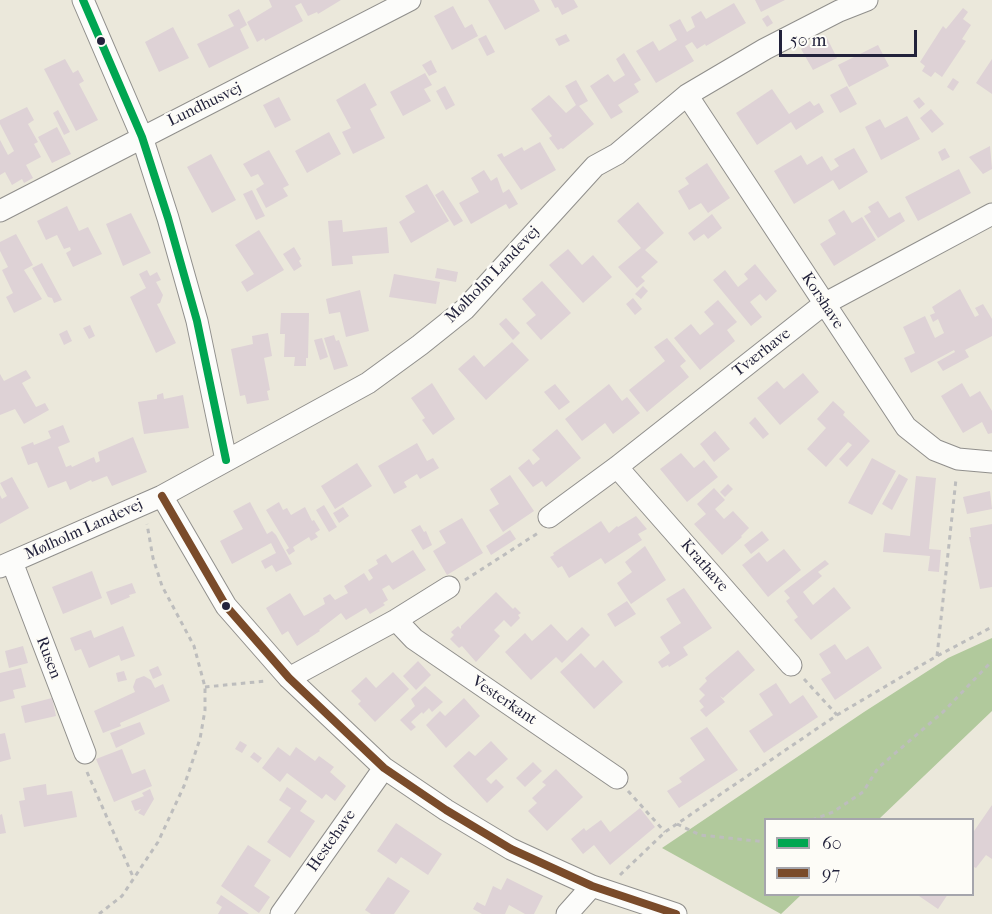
<!DOCTYPE html>
<meta charset="utf-8">
<style>
body{margin:0}
#map{position:relative;width:992px;height:914px;overflow:hidden;background:#ebe8db;font-family:"IM FELL French Canon",serif}
canvas{display:block}
.legend{position:absolute;left:764px;top:818px;width:210px;height:78px;box-sizing:border-box;background:#fdfcf7;border:2px solid #a5a5ac;margin:0;padding:8px 10px;list-style:none;font-size:18px;color:#22223b}
.legend li{display:flex;align-items:center;gap:12px;height:30px}
.legend b{width:30px;border:2px solid #a5a5ac}
.scale{position:absolute;left:779px;top:30px;width:138px;height:27px;box-sizing:border-box;border:3px solid #22223b;border-top:0;padding-left:8px;font-size:18px;line-height:21px;white-space:nowrap;color:#22223b;-webkit-text-stroke:4px #fdfcf7;paint-order:stroke}
</style>
<div id="map">
<canvas width="992" height="914"></canvas>
<ul class="legend">
<li><b style="height:8px;background:#00a651"></b>60</li>
<li><b style="height:8px;background:#7a4b2a"></b>97</li>
</ul>
<div class="scale">50 m</div>
</div>
<script>
const c = document.querySelector('canvas').getContext('2d');
c.lineJoin = 'round';
function fill(path, color) { c.fillStyle = color; c.fill(path, 'evenodd'); }
const shape = rows => new Path2D(rows.map(r => 'M' + r).join(''));
function stroke(path, color, width, dash) { c.strokeStyle = color; c.lineWidth = width; c.lineCap = dash ? 'butt' : 'round'; c.setLineDash(dash || []); c.stroke(path); }
function label(font, color, halo, rows, align = 'center') {
  c.font = font + ' "IM FELL French Canon",serif'; c.lineWidth = 5; c.setLineDash([]); c.textBaseline = 'middle'; c.strokeStyle = halo; c.fillStyle = color; for (const [text, x, y, turn = 0] of rows) {
    c.save(); c.translate(x, y); c.rotate((+turn || 0) * Math.PI / 180); c.textAlign = isNaN(turn) ? turn : align; if (halo) c.strokeText(text, 0, 0); c.fillText(text, 0, 0); c.restore();
  }
}
fill(shape([
 [992,638,992,711,879,819,766,820,766,894,801,895,781,914,662,848,864,712,948,658]
]), '#b1c99c');
fill(shape([
 [269,0,341,0,318,14,317,12,308,16,301,3,295,6,303,21,265,41,264,38,257,42,247,22,272,7],
 [488,0,534,0,540,11,505,30],
 [551,0,574,0,578,7,562,15,558,7,555,8],
 [755,0,785,0,761,12],
 [734,3,746,23,706,46,705,44,697,49,692,42,685,46,694,61,656,83,636,51,653,41,659,51,677,40,669,25,680,19,687,32,695,27,691,17,701,11,706,19],
 [453,6,465,28,472,24,478,36,452,50,434,16],
 [963,8,968,12,963,19,971,25,962,39,966,41,942,77,935,72,931,77,922,71,925,66,920,62,943,26,946,29],
 [239,9,247,25,240,29,249,48,209,68,197,44,234,26,228,15],
 [768,15,773,23,767,27,762,19],
 [173,27,189,58,159,72,145,42],
 [566,34,570,41,559,46,555,39],
 [486,35,495,52,487,56,478,39],
 [826,36,837,58,813,70,801,49],
 [878,45,889,66,849,87,838,65],
 [624,53,641,80,634,84,639,92,618,105,623,112,611,119,590,86,608,74,614,82,625,75,616,59],
 [65,59,73,73,78,70,84,81,79,84,98,120,76,131,44,69],
 [992,59,992,94,976,83],
 [431,60,437,72,429,76,422,65],
 [425,73,432,85,424,89,431,101,403,116,390,92],
 [953,78,959,82,953,91,947,87],
 [576,80,588,101,579,106,594,124,563,149,561,148,558,150,549,138,552,136,531,109,549,95,566,113,576,105,565,86],
 [365,83,377,105,370,109,385,138,353,154,342,132,351,128,336,100],
 [445,86,455,105,446,110,436,91],
 [847,86,857,104,840,113,830,95],
 [772,89,789,114,810,101,814,106,819,103,824,112,796,130,791,122,757,145,736,113],
 [279,97,291,120,275,128,263,105],
 [919,97,925,104,919,109,913,101],
 [27,107,34,120,28,124,38,142,34,144,41,157,26,165,33,178,24,183,22,179,12,185,5,172,0,175,0,140,8,155,14,151,0,124,0,120],
 [931,109,944,124,932,133,920,118],
 [58,110,70,132,64,135,53,113],
 [907,116,920,139,881,160,865,127,880,119,885,128],
 [57,127,71,154,52,163,38,137],
 [329,132,341,154,307,173,295,151],
 [540,142,556,170,521,190,497,155,502,153,504,157,522,147,524,151],
 [990,146,992,169,983,174,969,157],
 [854,148,868,172,839,190,833,180,794,204,774,171,801,155,807,165,822,156,831,171,839,166,834,159],
 [945,148,950,157,942,161,938,152],
 [269,150,289,185,283,188,288,196,266,208,256,189,264,184,258,174,251,177,243,164],
 [211,154,236,200,212,213,187,167],
 [707,163,730,198,708,213,701,203,689,210,678,191,689,184,685,178],
 [959,169,971,193,918,221,905,197],
 [484,170,491,181,497,177,503,193,509,189,518,204,509,209,506,204,471,224,459,203,479,192,471,178],
 [427,184,449,221,411,243,399,222,415,212,405,196],
 [252,190,265,216,256,220,243,194],
 [443,190,463,221,454,226,435,195],
 [878,201,889,218,900,212,905,221,878,238,864,216,871,212,868,207],
 [638,202,664,233,645,250,658,262,641,277,645,281,637,288,618,267,641,248,617,221],
 [67,206,79,231,88,227,102,254,73,267,66,253,71,250,70,247,64,249,57,235,46,240,37,221],
 [844,210,852,223,862,217,876,240,834,266,820,244,836,234,828,220],
 [131,213,151,253,123,266,106,224],
 [712,214,722,228,708,239,704,234,694,241,688,233],
 [342,220,343,232,387,227,389,253,352,256,353,264,332,266,328,221],
 [259,230,284,270,247,292,241,282,254,274,235,245],
 [16,234,33,265,24,270,42,299,14,313,6,297,13,293,2,270,8,267,0,251,0,242],
 [294,247,301,259,299,261,302,266,294,271,283,254],
 [568,249,582,265,593,255,612,277,583,303,549,265],
 [42,263,62,300,54,303,52,298,48,297,32,268],
 [755,264,777,291,766,301,760,294,750,302,762,317,751,326,713,280,725,270,738,287,748,279,744,274],
 [437,268,458,272,456,282,435,278],
 [147,270,150,276,157,272,161,280,156,282,163,295,160,303,157,304,176,343,156,353,130,297,146,288,139,274],
 [394,274,440,282,436,304,389,297],
 [542,281,571,313,541,340,526,323,536,315,522,299],
 [643,286,648,291,641,299,635,294],
 [960,289,975,317,979,315,975,308,983,304,992,319,992,336,965,350,969,357,943,371,937,362,955,352,954,350,911,373,904,358,915,353,903,327,925,316,935,338,944,333,938,319,933,322,930,315,935,313,932,307],
 [360,290,369,331,346,337,340,312,329,314,326,299],
 [633,298,642,309,635,315,626,304],
 [718,300,737,322,727,330,735,341,700,370,674,338,691,324,700,335,714,324,704,312],
 [281,313,309,313,308,358,306,358,306,366,294,366,295,357,284,357,285,334,280,334],
 [506,318,520,333,513,340,499,324],
 [90,325,95,336,89,339,83,328],
 [67,330,72,341,64,345,59,334],
 [268,333,272,356,264,358,270,390,267,391,269,400,247,404,245,395,240,396,231,349,253,344,252,336],
 [334,335,336,341,339,340,348,366,334,370,324,338],
 [322,338,328,357,320,360,314,340],
 [667,338,686,361,680,366,689,377,647,412,629,390,665,361,654,347],
 [512,342,529,360,486,400,458,369,474,355,484,367],
 [26,370,31,378,22,383,36,407,45,403,49,410,24,424,15,409,0,415,0,374,4,381],
 [803,373,819,392,780,425,757,398,777,381,784,389],
 [432,383,455,419,433,435,422,420,425,418,411,398],
 [962,383,970,397,980,391,992,411,992,433,988,434,982,422,963,433,941,396],
 [555,384,570,402,559,410,544,392],
 [609,384,622,401,627,397,640,413,613,434,605,423,582,441,565,419],
 [163,393,164,399,183,395,189,428,144,434,138,402,157,399,157,395],
 [833,401,845,412,843,415,870,441,847,467,839,459,852,445,848,442,826,467,807,449,826,428,817,419],
 [755,417,769,434,763,439,749,423],
 [63,425,70,442,58,447,66,467,71,465,72,467,94,457,96,463,100,461,98,452,133,437,147,472,112,486,107,476,92,482,91,480,70,490,66,481,48,488,37,462,28,465,21,447,33,442,34,445,51,438,48,431],
 [557,429,581,458,546,487,542,481,533,487,518,468,529,459,533,465,540,459,532,450],
 [715,431,730,449,714,462,700,444],
 [417,443,427,461,433,458,439,468,420,479,417,474,404,482,407,487,394,494,378,466],
 [681,453,694,468,704,460,718,477,687,502,660,469],
 [872,458,896,471,872,515,848,503],
 [357,463,372,486,335,509,321,486],
 [899,474,908,479,892,510,882,504],
 [510,475,534,511,503,532,489,510,499,504,490,489],
 [916,476,936,478,929,549,941,550,939,572,928,571,930,556,883,552,885,533,910,536],
 [12,477,29,508,0,524,0,495,2,499,7,496,0,483],
 [728,484,733,489,725,497,720,492],
 [714,488,725,500,715,509,724,519,733,511,749,528,741,536,742,537,722,555,694,524,706,514,697,504],
 [990,491,992,509,967,514,963,497],
 [250,502,267,534,272,531,276,535,292,564,276,572,272,565,265,569,261,561,276,553,271,543,232,564,220,541,243,529,233,511],
 [279,502,283,510,287,508,291,515,305,507,312,521,314,520,320,530,315,533,318,537,311,541,309,537,293,547,295,551,289,555,286,550,289,548,266,510],
 [324,505,337,527,329,532,316,510],
 [343,507,349,516,339,523,333,513],
 [636,516,647,529,638,534,642,540,605,564,601,558,569,578,562,566,558,568,550,557,554,555,553,553,601,521,609,533,617,526,618,527],
 [462,518,483,553,447,575,433,551,446,543,439,531],
 [992,524,992,587,980,589,969,537,971,537,970,528],
 [420,525,424,532,426,531,432,545,423,550,411,530],
 [510,530,516,539,491,555,486,546],
 [762,531,769,540,751,554,744,545],
 [645,546,666,580,631,604,617,583,632,572,625,562],
 [784,549,801,570,768,597,742,565,759,552,767,562],
 [413,550,426,570,393,590,389,585,382,589,388,600,383,603,385,605,370,614,366,608,346,620,341,613,319,630,320,631,297,646,288,631,282,635,266,608,290,593,304,616,308,614,325,604,323,598,330,594,335,600,348,593,344,586,364,573,369,581,373,578,368,570,378,564,376,560,386,554,392,563],
 [825,560,829,564,818,572,822,576,803,592,813,605,834,587,851,608,811,640,794,620,798,617,786,601,790,598,784,591],
 [92,571,102,598,63,614,52,587],
 [132,583,136,593,129,595,130,597,111,605,106,592],
 [684,588,712,628,683,647,688,655,669,667,668,665,662,668,658,662,670,653,660,637,681,623,666,599],
 [496,592,513,609,515,607,521,613,518,615,520,618,511,627,504,620,494,630,500,636,476,662,462,646,459,648,450,639,454,635,451,632,458,626,461,629,461,626],
 [627,601,636,614,615,627,607,614],
 [551,624,567,641,582,627,590,635,562,663,556,657,531,680,505,652,525,633,532,641],
 [123,626,135,656,121,661,119,655,89,668,81,649,75,651,70,638,91,630,94,638],
 [835,644,846,660,868,646,882,668,835,700,821,679,831,673,819,654],
 [23,646,28,663,9,668,5,651],
 [738,650,755,670,723,698,720,696,725,702,706,717,700,710,704,707,699,701,705,695,699,689,707,681,705,678],
 [581,653,595,668,603,660,623,682,594,709,560,672],
 [418,661,431,675,416,690,403,676],
 [158,666,162,675,153,679,149,670],
 [21,668,26,687,13,690,15,698,0,702,0,673],
 [124,671,127,680,118,682,116,673],
 [393,672,409,689,375,722,358,704,361,701,351,691,366,677,376,688],
 [144,676,151,680,155,688,163,684,170,701,120,723,121,726,103,733,94,711,135,692,133,687,136,679],
 [776,683,790,704,803,695,818,717,764,753,749,731,773,715,759,694],
 [425,686,443,702,432,712,429,708,423,714,422,712,411,722,416,727,411,731,400,720,415,706,411,699],
 [52,698,56,716,25,723,21,706],
 [464,698,480,716,446,748,426,725,440,711,445,716],
 [140,722,145,734,116,748,110,733],
 [707,727,738,770,679,808,667,791,682,782,679,778,705,760,690,738],
 [5,733,11,759,0,762,0,734],
 [240,741,247,745,242,753,235,749],
 [491,741,508,759,486,779,491,784,496,779,504,787,487,803,453,766,469,751,475,756],
 [278,747,290,756,296,747,315,761,319,756,334,767,330,772,346,786,335,801,326,794,322,799,287,773,280,782,262,768],
 [122,749,132,774,145,769,152,786,114,802,96,759],
 [254,752,262,758,258,763,250,757],
 [533,762,542,771,525,787,516,778],
 [556,769,583,797,547,831,528,811,537,803,532,798,546,785,542,782],
 [46,784,47,795,72,791,77,817,24,827,19,801,25,800,23,788],
 [287,787,307,801,300,811,315,821,290,858,267,842,291,808,279,800],
 [150,789,154,799,144,816,138,813,141,809,135,811,131,801,144,796,142,793],
 [992,805,992,859,986,855,976,868,972,866,972,834],
 [640,808,655,827,610,865,594,845,583,854,571,839,584,828,586,831,601,820,610,832],
 [2,814,6,833,0,834,0,815],
 [396,823,442,854,428,875,401,857,396,864,377,851],
 [248,845,271,860,254,886,270,897,259,913,221,886],
 [388,877,410,891,394,914,371,914,365,910],
 [507,878,543,896,534,914,525,914,509,905,505,914,482,914,473,909,477,902,485,906,493,886,501,890],
 [920,894,948,894,938,909,919,896],
 [221,895,249,914,218,914,222,907,216,903]
]), '#ded2d6');
const street = shape([
 [83,0,142,137,168,218,197,321,226,460],
 [687,95,906,427,935,450,958,459,992,462],
 [0,211,410,0],
 [617,467,791,665],
 [162,496,226,606,289,678,384,768,446,810,511,849,592,886,676,914],
 [549,517,617,467,824,304,992,214],
 [12,562,85,753],
 [0,567,162,496,368,383,420,345,465,309,595,166,617,154,687,95,765,49,839,11,867,0],
 [396,620,414,639,617,778],
 [289,678,396,620,449,587],
 [281,914,384,768],
 [567,914,592,886]
]);
stroke(street, '#908f8c', 23);
stroke(shape([
 [465,580,538,533],
 [937,656,956,479],
 [804,679,837,715],
 [205,687,266,681],
 [87,772,134,879],
 [628,791,665,832],
 [812,820,833,812,863,792,878,768,943,712,992,661],
 [677,824,700,835,766,842],
 [620,875,665,832,837,715,937,656,992,627],
 [99,914,122,896,158,842,184,786,200,739,205,710,205,687,194,646,162,586,153,558,147,524]
]), '#bdbdbd', 3, [4.5, 4.5]);
stroke(street, '#fcfcfa', 21);
stroke(shape([
 [83,0,142,137,168,218,197,321,226,460]
]), '#00a651', 8);
stroke(shape([
 [162,496,226,606,289,678,384,768,446,810,511,849,592,886,676,914]
]), '#7a4b2a', 8);
for (const [x, y, r, color] of [
 [101,41,5,"#22223b"],
 [226,606,5,"#22223b"]
]) { const dot = new Path2D(); dot.arc(x, y, r, 0, 2 * Math.PI); c.fillStyle = color; c.fill(dot); stroke(dot, '#fdfcf7', 2); }
label('16px', '#22223b', '#fdfcf7', [
 ["Lundhusvej",205,105,-26],
 ["Mølholm Landevej",493,275,-46],
 ["Korshave",822,301,57],
 ["Tværhave",762,353,-38],
 ["Mølholm Landevej",84,530,-24],
 ["Krathave",704,566,49],
 ["Rusen",48,658,69],
 ["Vesterkant",504,701,34],
 ["Hestehave",332,841,-55]
]);
</script>
